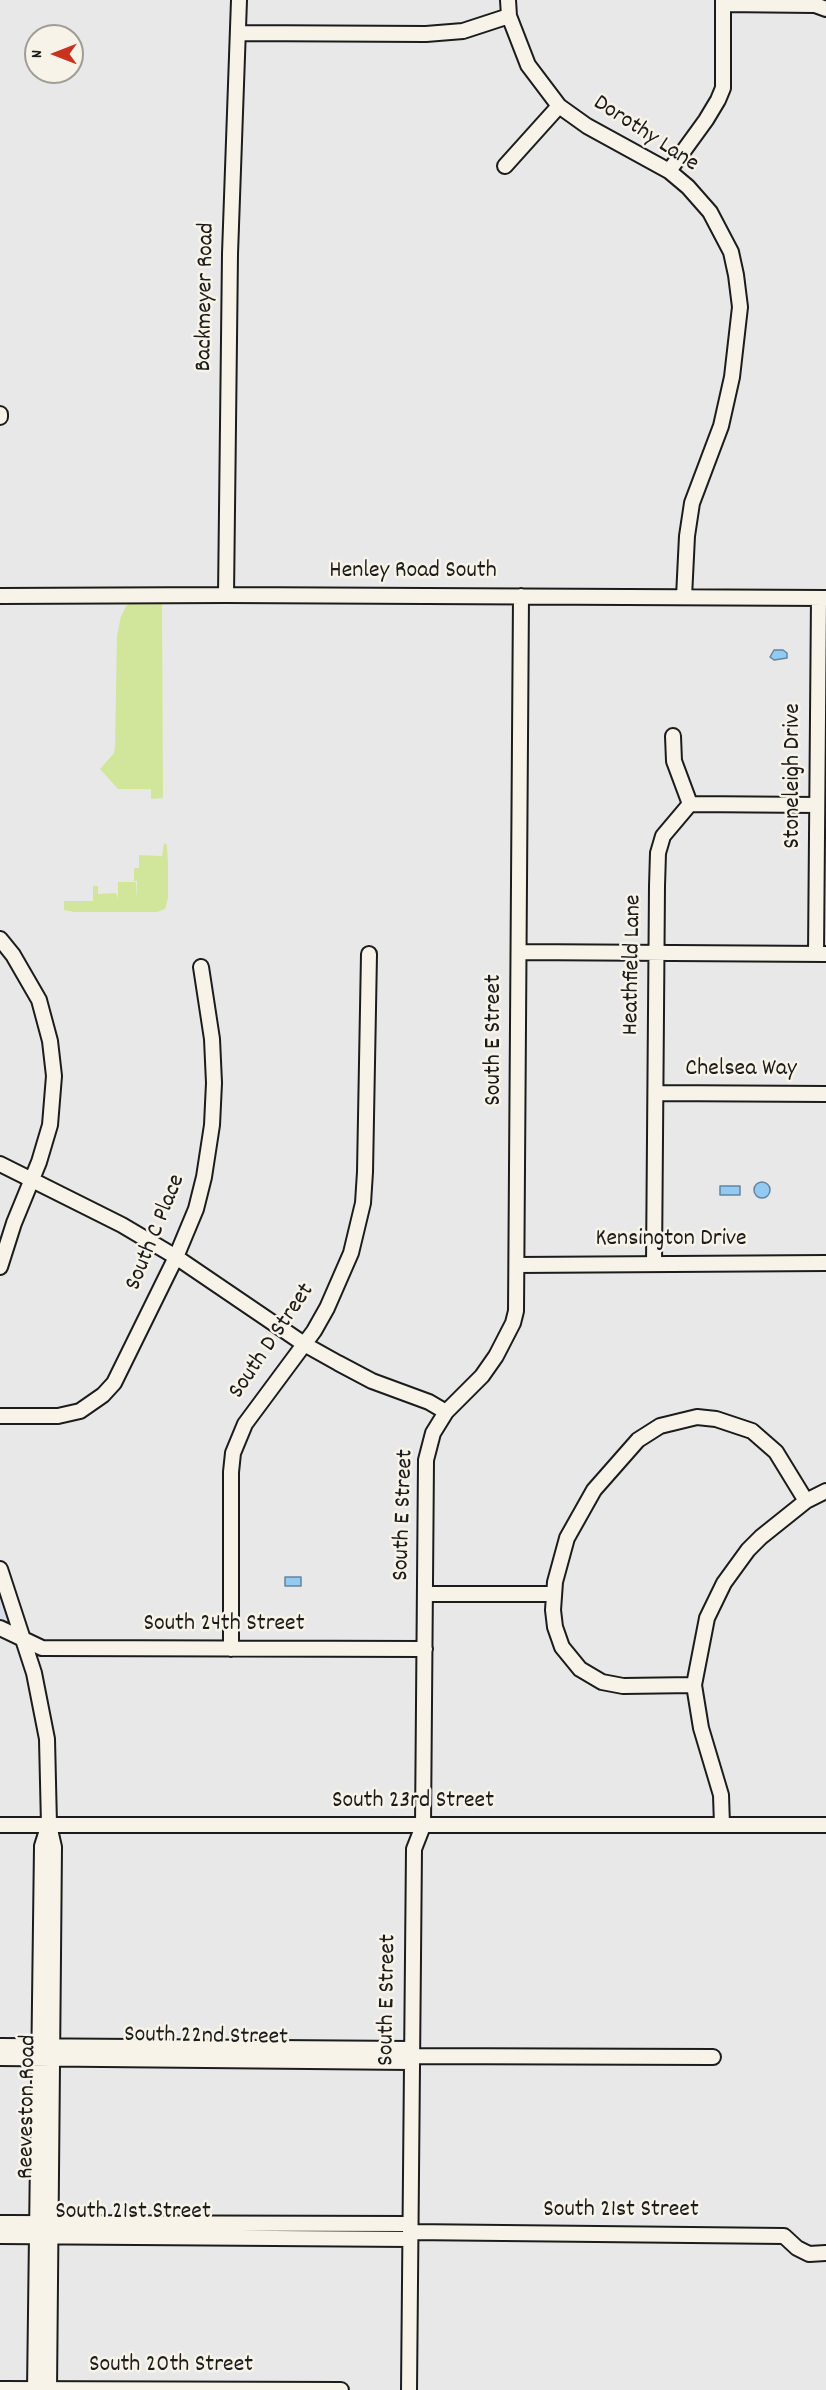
<!DOCTYPE html>
<style>
body{margin:0}
#map{position:relative;width:826px;height:2390px;overflow:hidden;background:#e9e8e9;font-family:Dekko,sans-serif}
canvas{display:block}
.north{position:absolute;left:24px;top:24px;width:60px;height:60px;box-sizing:border-box;background:#f7f3e8;border:2px solid #9f9d96;border-radius:50%;rotate:270deg;font-size:16px;font-weight:700;line-height:24px;text-align:center;color:#1c1c1c}
.north::after{content:'';display:block;margin:auto;width:21px;height:27px;background:#c8321e;clip-path:polygon(50% 0,100% 100%,50% 72%,0 100%)}
</style>
<div id="map">
<canvas width="826" height="2390"></canvas>
<div class="north">N</div>
</div>
<script>
const c = document.querySelector('canvas').getContext('2d');
c.lineJoin = 'round';
function fill(path, color) { c.fillStyle = color; c.fill(path, 'evenodd'); }
const shape = rows => new Path2D(rows.map(r => 'M' + r).join(''));
function stroke(path, color, width, dash) { c.strokeStyle = color; c.lineWidth = width; c.lineCap = dash ? 'butt' : 'round'; c.setLineDash(dash || []); c.stroke(path); }
function label(font, color, halo, rows, align = 'center') {
  c.font = font + ' Dekko,sans-serif'; c.lineWidth = 5; c.setLineDash([]); c.textBaseline = 'middle'; c.strokeStyle = halo; c.fillStyle = color; for (const [text, x, y, turn = 0] of rows) {
    c.save(); c.translate(x, y); c.rotate((+turn || 0) * Math.PI / 180); c.textAlign = isNaN(turn) ? turn : align; if (halo) c.strokeText(text, 0, 0); c.fillText(text, 0, 0); c.restore();
  }
}
fill(shape([
 [0,1569,24,1641,0,1628]
]), '#d8dbea');
fill(shape([
 [162,602,163,798,151,799,151,789,118,789,100,769,114,753,115,746,117,636,121,616,126,606,131,603],
 [164,843,167,845,168,864,168,898,165,909,157,912,74,912,64,910,64,901,93,901,93,886,98,886,98,894,116,893,118,898,118,882,136,882,137,899,137,881,134,881,134,868,139,868,139,855,162,856]
]), '#d2e69b');
const water = shape([
 [774,650,783,650,787,653,787,658,774,660,770,657,774,650],
 '754 1190a8 8 0 1 1 16 0a8 8 0 1 1-16 0Z',
 [720,1186,740,1186,740,1195,720,1195,720,1186],
 [285,1577,301,1577,301,1586,285,1586,285,1577]
]);
fill(water, '#93caf2');
stroke(water, '#63849c', 1.5);
const minor = shape([
 [508,0,509,16,528,65,559,106,587,126,669,171,688,187,710,212,731,252,736,275,740,307,732,377,721,426,692,503,687,536,684,597],
 [723,4,815,5,826,9],
 [238,33,426,34,463,31,509,16],
 [505,166,559,106],
 [669,171,706,120,718,100,723,88,723,0],
 [0,414,0,417],
 [226,595,230,254,239,0],
 [0,596,226,595,826,598],
 [673,736,674,761,690,804],
 [0,939,13,955,39,1000,50,1041,54,1076,50,1125,39,1162,14,1223,0,1267],
 [519,952,826,954],
 [816,954,819,598],
 [656,1093,826,1094],
 [0,1164,122,1225,176,1257,304,1344,338,1363,372,1381,429,1402,446,1412],
 [654,1264,657,886,658,853,663,836,690,804,817,805],
 [517,1265,826,1263],
 [0,1416,58,1416,80,1411,103,1395,114,1383,176,1257,196,1209,204,1177,212,1125,214,1083,212,1039,201,967],
 [0,1569,34,1673,47,1739,49,1825,54,1847,49,2390],
 [425,1594,553,1594],
 [0,1628,42,1648,425,1649],
 [231,1649,231,1472,233,1453,245,1424,314,1331,327,1308,351,1253,363,1203,365,1172,369,954],
 [694,1685,623,1686,602,1682,580,1669,562,1647,555,1627,553,1610,555,1582,567,1538,594,1490,638,1440,660,1426,697,1417,716,1419,752,1431,776,1452,806,1501],
 [0,1825,826,1825],
 [722,1825,721,1795,701,1728,694,1685,707,1618,724,1583,748,1550,761,1537,806,1501,826,1491],
 [0,2046,411,2049],
 [411,2056,713,2057],
 [0,2058,411,2062],
 [0,2223,410,2224],
 [410,2232,784,2236,797,2248,809,2254,826,2253],
 [0,2236,410,2239],
 [0,2389,341,2390],
 [35,2390,42,1846,48,1827],
 [409,2390,414,1849,423,1826,426,1460,433,1433,446,1412,482,1376,496,1356,513,1323,516,1311,521,596]
]);
stroke(minor, '#1c1c1c', 18);
stroke(minor, '#f7f3e8', 14);
label('24px', '#1c1c1c', '#f7f3e8', [
 ["Dorothy Lane",645,135,33],
 ["Backmeyer Road",207,297,-89],
 ["Henley Road South",413,573],
 ["Stoneleigh Drive",795,776,-90],
 ["Heathfield Lane",634,965,-89],
 ["South E Street",496,1040,-90],
 ["Chelsea Way",741,1071],
 ["South C Place",157,1233,-68],
 ["Kensington Drive",671,1241],
 ["South D Street",273,1342,-56],
 ["South E Street",405,1515,-88],
 ["South 24th Street",224,1626],
 ["South 23rd Street",413,1803],
 ["South E Street",389,2000,-89],
 ["South 22nd Street",206,2038,1],
 ["Reeveston Road",29,2107,-89],
 ["South 21st Street",621,2212],
 ["South 21st Street",133,2214],
 ["South 20th Street",171,2367]
]);
</script>
